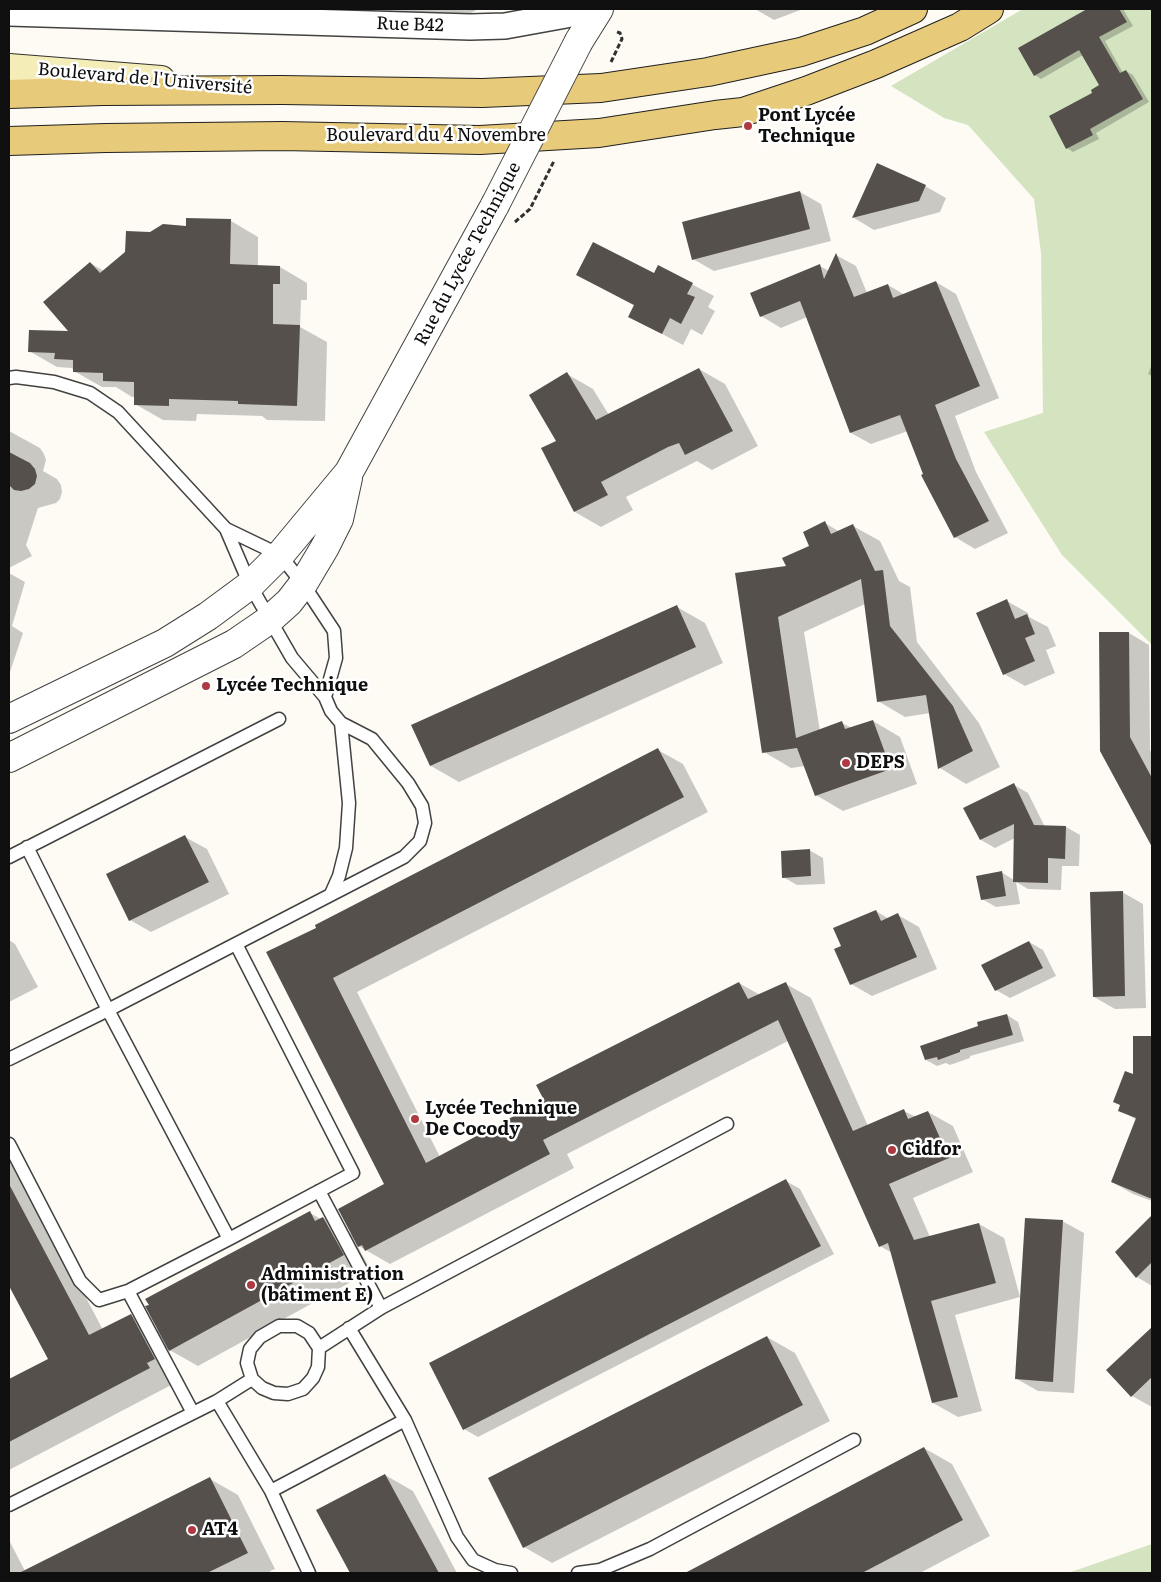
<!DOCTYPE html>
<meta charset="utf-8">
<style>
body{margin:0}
#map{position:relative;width:1161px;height:1582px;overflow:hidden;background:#fdfbf3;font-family:Literata,serif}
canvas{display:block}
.frame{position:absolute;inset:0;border:10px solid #0f0f0f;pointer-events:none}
</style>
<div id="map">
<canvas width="1161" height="1582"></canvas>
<div class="frame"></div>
</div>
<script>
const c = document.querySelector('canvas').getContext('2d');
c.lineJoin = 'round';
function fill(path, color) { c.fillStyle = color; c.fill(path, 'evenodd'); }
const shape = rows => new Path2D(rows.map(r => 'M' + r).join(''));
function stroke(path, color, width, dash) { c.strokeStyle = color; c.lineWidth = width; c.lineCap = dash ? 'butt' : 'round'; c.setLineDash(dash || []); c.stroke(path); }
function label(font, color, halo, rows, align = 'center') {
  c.font = font + ' Literata,serif'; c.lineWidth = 5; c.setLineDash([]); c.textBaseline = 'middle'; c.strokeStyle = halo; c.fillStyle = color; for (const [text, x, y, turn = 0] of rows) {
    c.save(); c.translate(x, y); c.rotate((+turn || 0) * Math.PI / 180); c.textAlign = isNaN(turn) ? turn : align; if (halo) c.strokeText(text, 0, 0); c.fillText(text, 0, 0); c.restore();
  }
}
fill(shape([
 [1023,9,1152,9,1152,645,1062,555,984,432,1043,413,1041,253,1034,199,968,125,944,118,891,86],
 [1152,1544,1152,1573,1068,1573]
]), '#d4e4c0');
fill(shape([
 [377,9,478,9,459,20,391,17],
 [755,9,803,9,774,20],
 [1090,9,1123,9,1133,26,1105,41,1123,73,1126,71,1133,75,1149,102,1096,133,1099,139,1073,152,1067,148,1094,94,1101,85,1083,55,1041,79,1035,75,1019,49],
 [878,165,925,186,946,198,940,212,874,230,854,218],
 [800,192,821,204,831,241,714,271,693,259],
 [231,221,258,237,258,267,280,267,307,283,307,300,301,300,300,327,327,342,325,421,267,420,262,416,197,414,196,421,163,420,135,404,135,397,132,397,116,387,102,387,74,371,72,368,57,367,29,351,70,332,90,263,104,271,151,233],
 [836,255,856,266,867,293,888,285,905,295,936,282,956,294,999,398,955,416,976,472,1008,533,975,549,955,537,925,474,908,431,871,444,851,433,807,317,781,328,761,316,820,266,829,271],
 [658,266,714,296,708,307,715,311,702,335,691,329,683,345,630,317,635,306,578,275,654,274],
 [1152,364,1152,376,1148,374],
 [699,369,725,384,758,446,712,470,697,461,695,462,626,497,633,510,601,527,575,512,558,441,567,374,593,389,609,415],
 [9,431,40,448,44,454,46,460,43,471,57,479,61,485,62,492,60,499,56,503,38,508,26,545,32,556,9,568],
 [825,523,840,532,853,526,880,541,899,581,910,587,917,642,979,723,1000,767,966,784,940,768,930,713,905,717,878,701,865,604,804,632,820,731,842,723,852,728,873,721,900,737,917,784,843,811,816,795,805,766,791,768,764,752,737,574,787,567,811,546],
 [9,573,25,582,12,626,23,633,10,672,9,673],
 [1007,601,1028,613,1029,617,1048,627,1056,646,1046,650,1055,673,1025,686,1004,674],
 [677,607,705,623,723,663,459,782,431,766,413,725],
 [1129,633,1149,645,1150,750,1152,754,1152,844,1102,751],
 [658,750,683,764,708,812,357,992,440,1157,546,1101,739,983,760,995,786,984,811,998,868,1126,904,1111,916,1117,928,1112,953,1126,973,1172,913,1198,930,1237,979,1224,1004,1238,1020,1297,955,1315,982,1411,958,1417,933,1403,892,1253,880,1246,788,1041,567,1154,574,1168,390,1264,357,1245,371,1271,198,1366,166,1348,180,1374,172,1378,175,1383,9,1470,9,1381,49,1360,9,1283,9,1151,103,1330,131,1315,161,1332,310,1213,321,1219,323,1218,353,1235,385,1185,318,928],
 [1014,785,1028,793,1045,827,1066,827,1080,835,1079,866,1062,866,1061,890,1028,889,1016,882,1020,904,996,907,982,899,1001,872,1014,880,1015,838,995,848,981,840],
 [185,837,207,849,229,894,151,932,130,920],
 [809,850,823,858,825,884,797,885,783,877],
 [1122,892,1143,904,1146,1008,1115,1009,1094,997],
 [876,911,889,919,898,915,919,927,937,969,872,996,851,984,842,946],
 [9,940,15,944,38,987,9,1002],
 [1029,942,1043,950,1056,976,1010,998,996,990],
 [1007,1015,1018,1022,1024,1041,970,1056,970,1058,950,1065,946,1063,937,1066,926,1060,980,1027],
 [1134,1037,1152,1037,1152,1201,1133,1194,1112,1182,1137,1120,1119,1110,1135,1076],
 [786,1181,800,1189,834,1254,478,1437,464,1429],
 [1152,1217,1152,1286,1137,1277,1117,1252],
 [1062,1221,1084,1233,1074,1393,1038,1391,1017,1379],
 [1152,1329,1152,1407,1132,1396,1108,1370],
 [767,1337,795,1353,830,1421,552,1563,524,1547],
 [924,1448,952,1464,990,1536,920,1573,688,1573],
 [385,1475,413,1491,457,1573,352,1573,318,1511],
 [210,1479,238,1495,275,1569,270,1571,271,1573,9,1573,9,1540,25,1571]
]), '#0003');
fill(shape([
 [1087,9,1119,9,1127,22,1099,37,1120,73,1126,70,1143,99,1090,129,1093,135,1066,149,1049,116,1092,93,1091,90,1099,85,1079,50,1034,76,1018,48],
 [877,163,926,185,919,201,852,218],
 [800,191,810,229,692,260,682,222],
 [186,218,231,219,230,264,280,266,280,284,273,284,273,324,300,325,297,406,238,404,238,401,169,399,169,406,134,405,134,382,103,381,103,373,73,372,73,360,54,359,55,353,28,352,29,330,68,331,43,302,90,262,100,273,125,252,126,231,150,232,163,224,186,226],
 [593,242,654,273,658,265,693,283,687,294,695,297,681,324,670,318,662,334,628,317,634,305,576,275],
 [836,253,854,297,888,284,893,298,936,281,980,386,935,405,956,459,989,521,954,538,921,475,923,474,900,415,850,433,800,301,760,317,750,293,820,264,824,279],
 [699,368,733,431,685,455,679,443,668,447,601,482,608,495,574,512,541,448,556,441,529,395,567,372,596,420],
 [9,452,30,463,35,469,37,476,35,484,29,489,21,491,14,490,9,485],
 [825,521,831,534,853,524,875,571,883,570,890,626,953,706,973,751,938,769,926,695,877,702,861,579,778,617,796,738,842,721,845,729,873,720,891,769,815,796,797,748,762,753,735,573,786,566,782,558,809,546,803,532],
 [1007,599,1015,619,1027,614,1035,634,1025,638,1035,661,1003,675,976,613],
 [677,605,696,647,430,766,411,725],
 [1099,632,1129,632,1130,737,1152,778,1152,847,1100,751],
 [658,748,684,797,333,978,426,1163,544,1100,536,1085,739,982,748,999,786,982,853,1131,904,1109,908,1119,928,1111,949,1158,889,1184,914,1240,979,1223,996,1283,931,1301,958,1397,932,1403,888,1243,879,1247,778,1020,543,1140,550,1154,365,1251,362,1245,358,1247,338,1209,384,1184,266,952,316,928,315,925],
 [1014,783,1034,825,1066,826,1065,859,1048,858,1048,883,1013,882,1014,824,980,840,963,808],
 [185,835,209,882,129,921,106,874],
 [810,849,811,876,782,878,781,851],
 [1002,871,1006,896,981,900,976,876],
 [1123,891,1125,996,1093,997,1090,892],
 [876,910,881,921,898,913,917,957,850,985,834,949,841,946,833,928],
 [1029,941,1043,968,995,991,981,965],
 [1007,1014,1013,1035,960,1050,960,1052,938,1060,937,1057,925,1060,920,1046,978,1026,977,1022],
 [1133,1036,1152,1036,1152,1199,1111,1182,1136,1118,1118,1111,1120,1105,1113,1102,1125,1071,1133,1074],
 [786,1179,821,1246,463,1430,429,1363],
 [9,1184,89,1335,131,1314,155,1359,147,1363,150,1368,9,1442,9,1379,48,1359,9,1286],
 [310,1211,315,1221,323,1217,344,1255,169,1351,145,1306,149,1305,145,1299],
 [1152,1215,1152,1262,1136,1278,1115,1252],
 [1025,1218,1063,1220,1053,1382,1015,1379],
 [1152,1327,1152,1377,1131,1397,1106,1370],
 [767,1336,803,1405,523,1548,488,1478],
 [924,1447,963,1520,862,1573,685,1573],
 [385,1474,439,1573,350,1573,316,1510],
 [210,1477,248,1553,207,1573,19,1573]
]), '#56504d');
const service = shape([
 [9,378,16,377,54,382,90,393,118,412,226,529,250,585,292,658,325,697,331,711,341,723,372,739,408,783,422,806,425,823,420,841,404,857,108,1010,9,1059],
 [226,529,280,555,303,584,334,631,336,658,325,697],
 [27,847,108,1010,229,1239],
 [9,857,279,719],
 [331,894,339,876,346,848,349,803,341,723],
 [9,1144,80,1281,99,1300,128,1291,193,1413],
 [319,1191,381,1308],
 [128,1291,229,1239,353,1173,236,944],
 [279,1326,297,1326,309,1333,319,1348,318,1367,313,1378,303,1389,288,1394,274,1393,262,1388,252,1379,247,1363,250,1349,260,1337,279,1326],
 [349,1328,405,1420,457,1537,473,1560,495,1570,511,1573],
 [319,1348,381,1308,727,1124],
 [217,1401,271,1491,405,1420],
 [271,1491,309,1573],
 [9,1505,217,1401,252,1379],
 [578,1573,600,1570,650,1549,854,1440]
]);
const minor = shape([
 [9,13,470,27,505,26,599,9]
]);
const tertiary = shape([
 [579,41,599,9],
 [9,719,165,643,208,616,250,585,280,555,349,472,495,205],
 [9,758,234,644,269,620,289,602,303,584,325,547,339,519,348,478]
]);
const secondary = shape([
 [9,68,161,80]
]);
const primary = shape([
 [9,94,103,91,282,90,482,93,601,88,708,72,801,52,865,31,913,9],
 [9,141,106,138,282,136,480,140,599,133,715,115,743,112,806,91,876,64,960,27,989,9]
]);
stroke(service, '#424242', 15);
stroke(minor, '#424242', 28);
stroke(tertiary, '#424242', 30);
stroke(secondary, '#313131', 30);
stroke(primary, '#202020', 30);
stroke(shape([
 [611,62,622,39,620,33,615,31],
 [515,222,530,209,554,161]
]), '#313131', 3, [5, 2.5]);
stroke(service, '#fff', 12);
stroke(minor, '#fff', 25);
stroke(tertiary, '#fff', 28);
stroke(secondary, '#f5edb7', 28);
stroke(primary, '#e7ca7a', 28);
const tertiaryBridge = shape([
 [495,205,579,41]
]);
stroke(tertiaryBridge, '#424242', 30, []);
stroke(tertiaryBridge, '#fff', 28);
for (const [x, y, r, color] of [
 [748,126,5,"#ae3941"],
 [206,686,5,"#ae3941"],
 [846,763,5,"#ae3941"],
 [415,1119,5,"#ae3941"],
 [892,1150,5,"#ae3941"],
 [251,1285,5,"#ae3941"],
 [192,1530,5,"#ae3941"]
]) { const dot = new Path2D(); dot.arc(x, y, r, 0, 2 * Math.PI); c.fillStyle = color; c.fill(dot); stroke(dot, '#fff', 2); }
label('18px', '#0f0f0f', '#fff', [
 ["Rue B42",410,25,2],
 ["Boulevard de l'Université",145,79,5],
 ["Boulevard du 4 Novembre",436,136],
 ["Rue du Lycée Technique",468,254,-62]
]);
label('bold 18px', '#0f0f0f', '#fff', [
 ["Pont Lycée",758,116],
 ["Technique",758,137],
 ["Lycée Technique",216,686],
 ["DEPS",856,763],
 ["Lycée Technique",425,1109],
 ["De Cocody",425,1130],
 ["Cidfor",902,1150],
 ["Administration",261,1275],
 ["(bâtiment E)",261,1296],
 ["AT4",202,1530]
], 'left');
</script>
